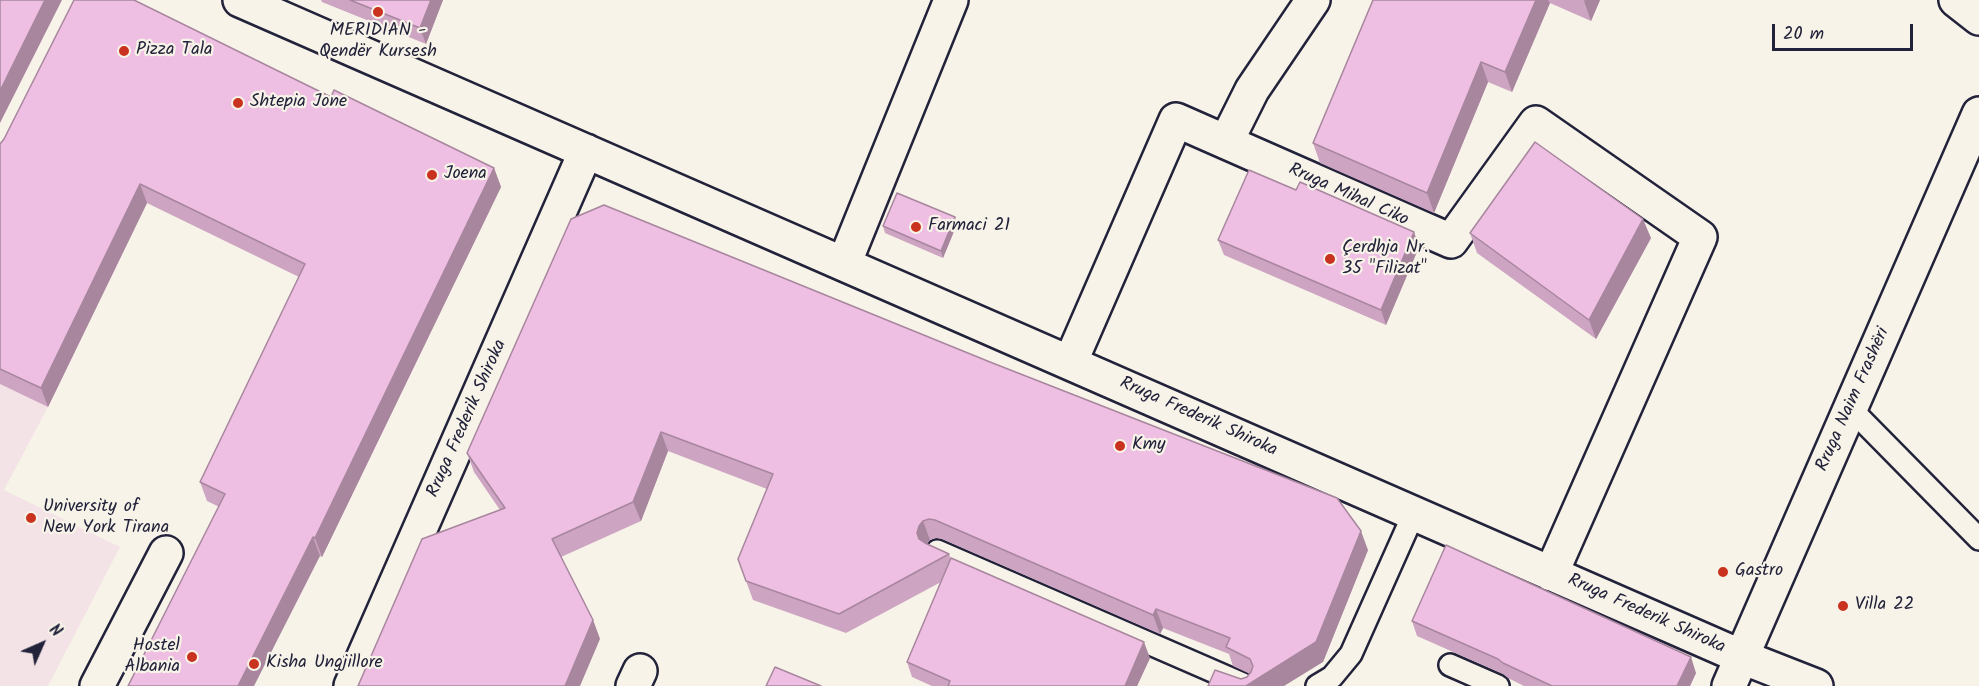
<!DOCTYPE html>
<meta charset="utf-8">
<style>
body{margin:0}
#map{position:relative;width:1979px;height:686px;overflow:hidden;background:#f7f3e8;font-family:Kalam,sans-serif}
canvas{display:block}
.north{position:absolute;left:12px;top:614px;width:60px;height:60px;-webkit-text-stroke:4px #f7f3e8;paint-order:stroke;rotate:45deg;font-size:16px;font-weight:700;line-height:24px;text-align:center;color:#22223b}
.north::after{content:'';display:block;margin:auto;width:21px;height:27px;background:#22223b;clip-path:polygon(50% 0,100% 100%,50% 72%,0 100%)}
.scale{position:absolute;left:1772px;top:24px;width:141px;height:27px;box-sizing:border-box;border:3px solid #22223b;border-top:0;padding-left:8px;font-size:18px;line-height:21px;white-space:nowrap;color:#22223b;-webkit-text-stroke:4px #f7f3e8;paint-order:stroke}
</style>
<div id="map">
<canvas width="1979" height="686"></canvas>
<div class="north">N</div>
<div class="scale">20 m</div>
</div>
<script>
const c = document.querySelector('canvas').getContext('2d');
c.lineJoin = 'round';
function fill(path, color) { c.fillStyle = color; c.fill(path, 'evenodd'); }
const shape = rows => new Path2D(rows.map(r => 'M' + r).join(''));
function stroke(path, color, width, dash) { c.strokeStyle = color; c.lineWidth = width; c.lineCap = dash ? 'butt' : 'round'; c.setLineDash(dash || []); c.stroke(path); }
function label(font, color, halo, rows, align = 'center') {
  c.font = font + ' Kalam,sans-serif'; c.lineWidth = 4.5; c.setLineDash([]); c.textBaseline = 'middle'; c.strokeStyle = halo; c.fillStyle = color; for (const [text, x, y, turn = 0] of rows) {
    c.save(); c.translate(x, y); c.rotate((+turn || 0) * Math.PI / 180); c.textAlign = isNaN(turn) ? turn : align; if (halo) c.strokeText(text, 0, 0); c.fillText(text, 0, 0); c.restore();
  }
}
fill(shape([
 [0,384,48,407,4,490,120,547,48,686,0,686]
]), '#f4e3e6');
const service = shape([
 [1850,408,1979,539],
 [937,551,1247,686],
 [1450,665,1498,686],
 [1317,686,1332,677,1351,654,1414,513]
]);
const minor = shape([
 [240,0,1742,657,1816,686],
 [1956,0,1979,18],
 [1226,142,1252,90,1313,0],
 [844,264,951,0],
 [1070,363,1176,120,1451,241,1536,123,1700,237,1551,574],
 [97,686,166,553],
 [351,686,586,151],
 [633,686,640,671],
 [1729,686,1979,114]
]);
stroke(service, '#22223b', 26);
stroke(minor, '#22223b', 38);
stroke(service, '#f7f3e8', 21);
stroke(minor, '#f7f3e8', 33);
fill(shape([
 [321,0,443,0,426,44,322,2],
 [1373,0,1600,0,1591,21,1550,3,1512,92,1488,82,1434,213,1320,163,1313,143],
 [331,97,494,168,501,187,322,557,207,501,200,482,299,277,147,203,48,407,0,384,0,144],
 [1296,190,1414,232,1419,247,1386,325,1224,255,1218,240],
 [571,219,1368,550,1323,662,1241,679,1247,677,1250,674,1233,666,1229,654,1163,628,1160,634,942,539,936,538,930,540,927,544,949,554,951,559,1150,658,1137,686,932,686,912,677,907,662,941,582,846,633,753,600,738,559,767,489,668,451,641,521,561,557,593,620,600,639,500,510,474,472,467,453],
 [957,224,943,258,885,233,883,226],
 [1470,233,1651,238,1596,339,1477,253],
 [1412,621,1696,673,1690,686,1524,686,1508,678,1503,674,1417,636]
]), '#cda4c2');
fill(shape([
 [45,0,62,0,0,123,0,91],
 [431,0,443,0,426,44,420,28],
 [1536,0,1548,0,1550,3,1512,92,1505,72],
 [1585,0,1600,0,1591,21,1584,1],
 [1481,62,1488,82,1434,213,1427,193],
 [494,168,501,187,322,557,315,538],
 [140,184,147,203,48,407,41,388],
 [955,217,957,224,943,258,941,251],
 [1643,219,1651,238,1596,339,1589,320],
 [1414,232,1419,247,1386,325,1381,310],
 [661,432,668,451,641,521,633,502],
 [923,521,930,540,926,545,924,552,917,533,919,526],
 [1361,531,1368,550,1323,662,1284,686,1246,686],
 [313,537,320,556,254,686,238,686],
 [1156,609,1163,628,1160,634,1153,615],
 [593,620,600,639,580,686,565,686],
 [1144,642,1150,658,1137,686,1125,686],
 [1691,657,1696,673,1690,686,1677,686]
]), '#a7869e');
const building = shape([
 [0,0,45,0,0,91,0,0],
 [74,0,134,0,331,97,334,90,494,168,315,538,313,537,238,686,128,686,225,494,200,482,305,264,140,184,41,388,0,369,0,144,4,139,74,0],
 [350,0,431,0,420,28,350,0],
 [1373,0,1536,0,1505,72,1481,62,1427,193,1313,143,1373,0],
 [1535,142,1643,219,1589,320,1470,233,1535,142],
 [1249,170,1296,190,1300,182,1414,232,1381,310,1218,240,1249,170],
 [897,193,955,217,941,251,883,226,897,193],
 [604,205,990,362,1337,498,1361,531,1316,642,1246,686,1208,686,1215,670,1241,679,1247,677,1251,672,1253,666,1250,659,1226,647,1230,638,1156,609,1153,615,935,520,929,519,923,521,919,526,917,533,919,539,925,543,949,554,839,614,746,581,738,559,773,474,661,432,633,502,552,539,593,620,565,686,358,686,422,539,505,508,467,453,571,219,604,205],
 [1446,545,1691,657,1677,686,1552,686,1503,663,1498,659,1412,621,1446,545],
 [951,558,1144,642,1125,686,948,686,950,681,907,662,951,558],
 [775,667,821,686,766,686,775,667]
]);
fill(building, '#eebfe2');
stroke(building, '#a7869e', 1.5);
for (const [x, y, r, color] of [
 [378,12,6,"#c8321e"],
 [124,51,6,"#c8321e"],
 [238,103,6,"#c8321e"],
 [432,175,6,"#c8321e"],
 [916,227,6,"#c8321e"],
 [1330,259,6,"#c8321e"],
 [1120,446,6,"#c8321e"],
 [31,518,6,"#c8321e"],
 [1723,572,6,"#c8321e"],
 [1843,606,6,"#c8321e"],
 [192,657,6,"#c8321e"],
 [254,664,6,"#c8321e"]
]) { const dot = new Path2D(); dot.arc(x, y, r, 0, 2 * Math.PI); c.fillStyle = color; c.fill(dot); stroke(dot, '#f7f3e8', 2); }
label('18px', '#22223b', '#f7f3e8', [
 ["MERIDIAN -",378,32,"center"],
 ["Qendër Kursesh",378,53,"center"],
 ["Pizza Tala",136,51],
 ["Shtepia Jone",250,103],
 ["Joena",444,175],
 ["Farmaci 21",928,227],
 ["Çerdhja Nr.",1342,249],
 ["35 \"Filizat\"",1342,270],
 ["Kmy",1132,446],
 ["University of",43,508],
 ["New York Tirana",43,529],
 ["Gastro",1735,572],
 ["Villa 22",1855,606],
 ["Hostel",180,647,"right"],
 ["Albania",180,668,"right"],
 ["Kisha Ungjillore",266,664]
], 'left');
label('18px', '#22223b', '#f7f3e8', [
 ["Rruga Mihal Ciko",1348,196,24],
 ["Rruga Naim Frashëri",1854,400,-66],
 ["Rruga Frederik Shiroka",1198,418,24],
 ["Rruga Frederik Shiroka",468,419,-66],
 ["Rruga Frederik Shiroka",1646,615,24]
]);
</script>
